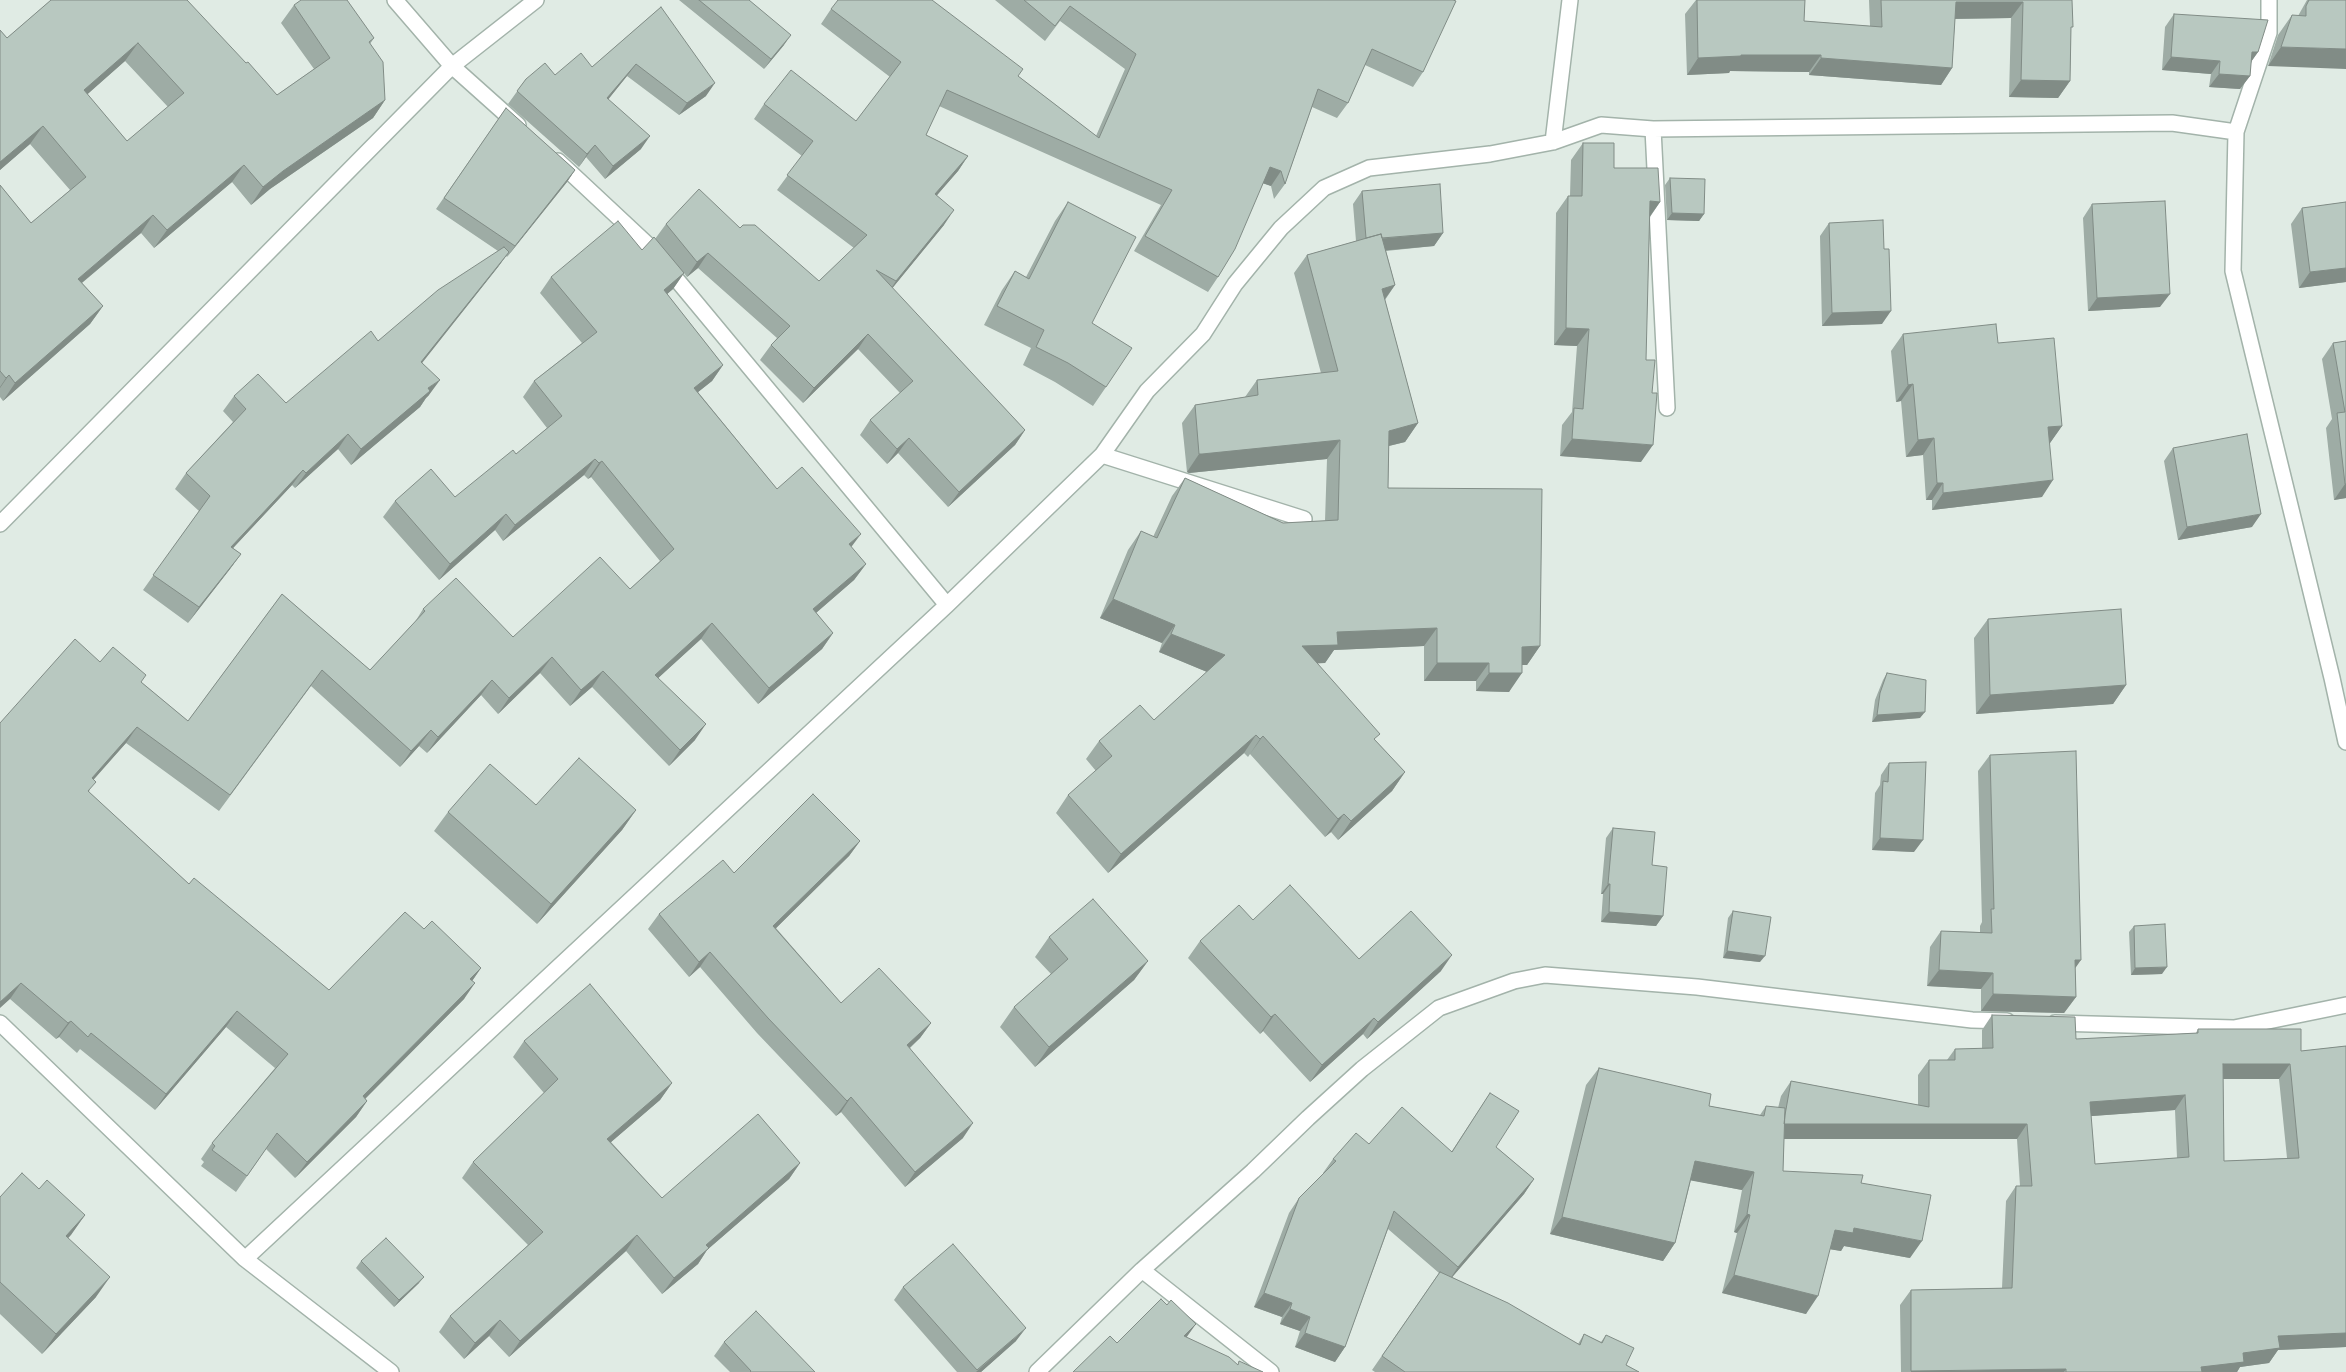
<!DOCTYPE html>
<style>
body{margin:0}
canvas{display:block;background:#e0ebe4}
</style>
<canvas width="2346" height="1372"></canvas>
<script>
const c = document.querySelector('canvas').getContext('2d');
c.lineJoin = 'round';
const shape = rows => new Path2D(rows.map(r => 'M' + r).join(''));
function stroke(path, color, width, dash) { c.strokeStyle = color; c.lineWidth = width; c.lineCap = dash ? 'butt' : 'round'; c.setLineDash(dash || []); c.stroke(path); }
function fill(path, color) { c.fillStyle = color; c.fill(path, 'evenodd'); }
const minor = shape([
 [395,0,452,66,518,125],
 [1653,129,1667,408],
 [2236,132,2269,33,2269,0],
 [1553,142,1570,0],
 [558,161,648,245,947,605],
 [1102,455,1304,519],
 [0,524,452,66,536,0],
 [0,1023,245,1259,391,1372],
 [2055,1023,2234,1028,2346,1005],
 [245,1259,947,605,1102,455,1147,391,1203,334,1235,284,1281,228,1324,188,1369,168,1490,154,1553,142,1601,125,1653,129,2172,123,2236,132,2233,271,2332,678,2346,742],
 [1142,1270,1271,1372],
 [1037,1372,1142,1270,1253,1171,1308,1118,1362,1069,1439,1008,1514,981,1545,975,1697,987,1972,1020,2007,1021]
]);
stroke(minor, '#a3b3aa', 18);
stroke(minor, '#fff', 15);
fill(shape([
 [51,0,246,63,277,95,314,69,281,23,294,5,374,38,370,44,385,100,373,118,270,189,251,205,232,182,154,248,141,233,82,283,103,306,90,324,3,401,0,397,0,185,31,223,70,190,30,144,0,170,0,30,7,38],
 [125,61,168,107,127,141,87,94],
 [679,0,749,0,784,45,764,69],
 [995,0,1453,0,1423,72,1413,87,1365,65,1348,103,1337,118,1312,107,1285,184,1274,199,1271,186,1263,183,1218,277,1208,292,1134,251,1161,205,939,106,926,135,968,156,958,171,937,195,944,225,892,288,1025,430,1015,445,948,507,898,453,887,464,860,435,870,420,900,393,858,349,803,403,760,360,771,345,777,338,698,268,687,277,684,273,673,289,667,294,723,365,712,381,698,392,777,489,851,547,866,564,854,580,816,613,833,633,822,649,758,704,701,639,658,678,695,740,669,766,592,687,570,706,540,673,498,714,481,695,427,753,419,746,400,767,311,686,219,811,126,743,93,779,89,792,189,884,329,990,424,929,481,968,472,981,464,999,365,1099,367,1101,356,1117,295,1178,266,1149,236,1192,201,1166,204,1162,201,1159,212,1143,275,1068,226,1027,155,1110,80,1049,77,1053,59,1037,56,1039,10,999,100,662,141,682,188,721,282,594,370,670,415,622,423,609,513,637,630,589,660,561,591,477,588,479,584,475,503,541,495,530,439,580,383,517,395,501,455,497,516,454,547,428,523,397,534,381,582,343,540,293,551,277,642,250,655,239,666,224,740,228,819,281,854,248,777,190,802,156,754,119,764,104,856,121,890,77,821,24,831,9,1018,76,1096,136,1125,69,1060,21,1045,41],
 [1696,0,1805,0,1804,21,1870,26,1869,0,2072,0,2071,30,2070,81,2058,98,2009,97,2011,18,1955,19,1952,68,1941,85,1809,75,1809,72,1730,71,1729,73,1687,75,1685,14],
 [2307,0,2346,0,2268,66,2278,35,2292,15,2298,16],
 [661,7,706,96,679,115,627,76,608,99,641,149,605,179,586,157,579,167,508,104,526,79,555,75,592,67],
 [2174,14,2258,52,2251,62,2250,76,2240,89,2209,87,2211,74,2162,70,2165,27],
 [506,108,575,170,567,182,507,257,506,256,498,267,422,362,429,395,426,398,420,407,351,465,338,449,295,488,292,485,233,548,241,554,230,569,188,623,143,590,199,511,175,489,186,473,233,422,223,411,234,396,286,403,378,341,498,251,436,209],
 [1583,143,1614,168,1660,202,1650,217,1641,462,1560,456,1562,425,1572,412,1577,346,1554,345,1556,213,1568,196,1570,196,1571,160],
 [1670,178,1704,214,1699,221,1667,220,1665,185],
 [1362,191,1443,233,1434,246,1386,251,1395,285,1385,300,1418,423,1405,442,1389,446,1388,488,1540,646,1527,665,1522,665,1509,692,1476,691,1476,681,1424,681,1424,646,1334,650,1325,663,1317,663,1375,740,1405,772,1392,791,1338,840,1331,832,1325,837,1250,754,1248,757,1244,753,1108,873,1056,813,1068,795,1096,771,1086,759,1099,741,1154,720,1207,672,1159,652,1162,643,1100,618,1128,550,1141,531,1153,537,1172,496,1185,478,1283,523,1325,521,1327,459,1189,473,1187,472,1182,423,1195,405,1245,397,1257,380,1321,373,1294,273,1307,255,1356,241,1353,204],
 [1068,202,1092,323,1106,387,1093,406,1055,382,1023,365,1031,348,984,325,1002,290,1015,271,1026,277,1055,221],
 [2346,202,2346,282,2299,288,2291,224,2302,208],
 [2092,204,2160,307,2088,311,2083,218],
 [1829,223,1884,249,1882,324,1822,326,1820,236],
 [1903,334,1998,343,2062,426,2050,443,2049,443,2042,497,1932,510,1932,500,1926,500,1923,455,1906,457,1901,401,1896,402,1891,351],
 [2346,341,2346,498,2334,500,2326,428,2332,419,2322,359,2333,343],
 [2173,448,2252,527,2178,540,2164,461],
 [1988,619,2126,685,2113,704,1976,714,1974,638],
 [1887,673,1920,718,1872,722,1875,700,1883,680],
 [1990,755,2075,968,2076,997,2064,1013,1981,1011,1981,989,1927,986,1930,947,1941,931,1980,932,1980,926,1982,922,1978,771],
 [1889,763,1914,852,1872,850,1875,793,1880,785,1881,775],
 [536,805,636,810,622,830,537,924,434,831,448,812],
 [1613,828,1652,865,1663,916,1656,926,1601,922,1603,894,1601,894,1606,838],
 [860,841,849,856,776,928,841,1003,931,1023,920,1038,910,1048,963,1138,905,1187,841,1112,836,1116,757,1033,700,967,689,977,648,929,659,914,734,873],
 [1733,911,1760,962,1723,958,1728,918],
 [1253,920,1359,959,1441,971,1367,1039,1363,1034,1310,1082,1263,1031,1260,1034,1188,958,1200,941],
 [2134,926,2162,974,2131,975,2129,932],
 [1049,937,1148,961,1134,980,1035,1067,1000,1027,1014,1007,1051,974,1035,957],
 [1992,1015,2076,1039,2196,1033,2198,1029,2301,1051,2346,1046,2346,1347,2278,1350,2269,1363,2240,1367,2237,1372,1901,1372,1900,1305,1911,1290,2002,1288,2006,1201,2016,1186,2020,1186,2017,1139,1784,1139,1783,1171,1861,1183,1910,1258,1844,1246,1841,1251,1830,1249,1806,1314,1722,1293,1737,1233,1734,1232,1742,1190,1691,1180,1675,1243,1663,1261,1550,1234,1586,1085,1599,1068,1709,1106,1760,1115,1766,1106,1778,1108,1781,1096,1791,1081,1918,1105,1918,1075,1929,1060,1947,1060,1955,1049,1982,1049,1982,1030],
 [2223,1079,2279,1079,2287,1158,2224,1161],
 [2175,1110,2177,1158,2095,1164,2091,1116],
 [524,1041,672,1083,660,1100,611,1142,662,1198,800,1163,789,1179,707,1250,698,1264,662,1294,626,1251,509,1357,489,1336,464,1359,439,1332,450,1316,528,1245,462,1178,473,1162,544,1093,513,1057],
 [1490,1093,1496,1147,1534,1179,1524,1194,1452,1277,1578,1344,1584,1334,1601,1342,1606,1335,1626,1365,1639,1372,1375,1372,1372,1370,1439,1273,1388,1229,1345,1347,1335,1362,1295,1347,1300,1331,1280,1324,1282,1317,1254,1307,1289,1213,1299,1198,1323,1174,1323,1173,1333,1159,1369,1144,1452,1151],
 [39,1189,85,1215,68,1238,96,1297,42,1354,0,1314,0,1197],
 [361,1261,419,1283,394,1307,356,1268],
 [903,1287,1016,1341,981,1372,957,1372,894,1300],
 [724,1342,815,1372,730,1372,714,1356]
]), '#9eaca5');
fill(shape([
 [1956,2,2023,2,2011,18,1944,19],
 [791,35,784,45,764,69,771,59],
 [138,43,125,61,72,108,84,90],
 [2281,47,2346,49,2346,69,2268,66],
 [2252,52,2258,52,2248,66],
 [1741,55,1821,55,1809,72,1730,71,1729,73,1687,75,1698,58],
 [2171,57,2220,61,2211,74,2162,70],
 [1821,58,1952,68,1941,85,1809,75],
 [636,64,627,76,599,111,607,98],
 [2219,74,2250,76,2240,89,2209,87],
 [2021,80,2070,81,2058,98,2009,97],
 [715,83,706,96,679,115,687,103],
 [385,100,373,118,270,189,251,205,263,187,283,171],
 [43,126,30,144,0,170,0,162],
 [650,136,641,149,605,179,613,166],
 [595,145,586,157,579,167,587,154],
 [968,156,958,171,925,209,935,194],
 [244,165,232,182,154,248,167,230],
 [1270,167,1281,171,1271,186,1259,182],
 [575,170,567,182,507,257,515,246],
 [1650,201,1660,202,1648,219],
 [954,210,944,225,886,296,896,281],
 [1672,213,1704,214,1699,221,1667,220],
 [153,215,141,233,66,296,78,279],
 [1443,233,1434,246,1357,253,1367,240],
 [509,252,498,267,411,377,421,362],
 [708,253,698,268,687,277,697,262],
 [2346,268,2346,282,2299,288,2310,272],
 [684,273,673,289,653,306,664,290],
 [1395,285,1382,303,1382,289],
 [2170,294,2160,307,2088,311,2097,298],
 [103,306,90,324,3,401,15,383],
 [1891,311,1882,324,1822,326,1832,313],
 [1566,328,1589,329,1577,346,1554,345],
 [868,334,858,349,803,403,814,388],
 [723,365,712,381,683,404,694,388],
 [9,375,0,388,0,387,6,378],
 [440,380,429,395,426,398,420,407,351,465,361,449,428,388],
 [1913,384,1901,401,1896,402,1908,385],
 [1418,423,1405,442,1376,449,1389,431],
 [2062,426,2050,443,2036,444,2048,427],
 [1025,430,1015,445,948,507,959,492],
 [348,434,338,449,295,488,306,473],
 [909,438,898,453,887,464,897,449],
 [1934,438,1923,455,1906,457,1918,440],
 [1572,439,1653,445,1641,462,1560,456],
 [1340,440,1327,459,1189,473,1187,472,1199,454],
 [595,459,584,475,503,541,515,525],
 [602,461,591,477,588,479,599,463],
 [303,470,292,485,220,562,231,547],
 [2053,480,2042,497,1932,510,1943,493],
 [1937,483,1943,483,1932,500,1926,500],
 [2345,484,2346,484,2346,498,2334,500],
 [506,514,495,530,439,580,450,564],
 [2261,514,2252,527,2178,540,2187,527],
 [861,534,849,550,849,544],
 [241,554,230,569,188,623,199,607],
 [866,564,854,580,802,625,813,609],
 [1113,599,1175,625,1162,643,1100,618],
 [712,623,701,639,644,691,655,675],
 [1437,628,1424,646,1334,650,1325,663,1289,665,1302,646,1337,632],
 [833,633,822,649,758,704,769,688],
 [1171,634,1225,655,1212,674,1159,652],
 [1540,646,1527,665,1509,665,1522,647],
 [552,657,540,673,498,714,509,698],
 [1437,663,1489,663,1476,681,1424,681],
 [603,671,592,687,570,706,581,690],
 [1489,673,1522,673,1509,692,1476,691],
 [492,680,481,695,427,753,438,737],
 [2126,685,2113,704,1976,714,1990,695],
 [1925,712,1920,718,1872,722,1877,715],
 [706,724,695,740,669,766,680,750],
 [137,727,126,743,81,794,92,778],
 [431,730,419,746,400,767,411,751],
 [1256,735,1244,753,1108,873,1121,854],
 [1263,736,1250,754,1248,757,1260,739],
 [1405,772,1392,791,1338,840,1351,821],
 [636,810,622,830,537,924,551,904],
 [1344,814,1331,832,1325,837,1338,819],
 [1880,838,1923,840,1914,852,1872,850],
 [860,841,849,856,763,941,773,926],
 [1608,884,1610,884,1603,894,1601,894],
 [1609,912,1663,916,1656,926,1601,922],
 [1727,951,1765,956,1760,962,1723,958],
 [710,952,700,967,689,977,699,962],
 [1452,955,1441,971,1367,1039,1378,1022],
 [2075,960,2081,960,2069,977],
 [1148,961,1134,980,1035,1067,1049,1047],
 [2167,967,2162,974,2131,975,2135,968],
 [481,968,470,984,470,979],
 [1939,970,1993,973,1981,989,1927,986],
 [21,983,10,999,0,1008,0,1002],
 [475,983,464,999,352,1112,363,1096],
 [1993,994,2076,997,2064,1013,1981,1011],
 [237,1011,226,1027,155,1110,166,1094],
 [1275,1014,1263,1031,1260,1034,1271,1017],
 [1374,1018,1363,1034,1310,1082,1322,1065],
 [71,1021,59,1037,56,1039,68,1023],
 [931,1023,920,1038,896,1060,907,1045],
 [2223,1064,2290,1064,2279,1079,2212,1079],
 [672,1083,660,1100,596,1155,607,1139],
 [2185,1095,2175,1110,2079,1117,2090,1102],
 [851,1097,841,1112,836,1116,847,1101],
 [367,1101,356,1117,295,1178,307,1162],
 [973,1123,963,1138,905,1187,915,1172],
 [1783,1124,2027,1124,2017,1139,1773,1139],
 [1695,1161,1754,1172,1742,1190,1683,1179],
 [800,1163,789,1179,707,1250,698,1264,662,1294,674,1278,706,1245],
 [1534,1179,1524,1194,1448,1282,1458,1267],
 [1747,1214,1750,1215,1737,1233,1734,1232],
 [85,1215,71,1235,52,1255,66,1236],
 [1562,1217,1675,1243,1663,1261,1550,1234],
 [1854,1228,1922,1241,1910,1258,1844,1246,1841,1251,1822,1248,1835,1230],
 [637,1235,626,1251,509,1357,520,1341],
 [1734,1275,1818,1296,1806,1314,1722,1293],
 [110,1277,96,1297,42,1354,56,1334],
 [424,1277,419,1283,394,1307,399,1300],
 [1264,1293,1292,1303,1282,1317,1254,1307],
 [1290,1309,1310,1317,1300,1331,1280,1324],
 [500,1320,489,1336,464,1359,475,1343],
 [1196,1324,1186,1338,1184,1336],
 [1026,1328,1016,1341,981,1372,976,1372],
 [1305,1333,1345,1347,1335,1362,1295,1347],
 [2346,1333,2346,1347,2278,1350,2269,1363,2240,1367,2237,1372,2198,1372,2201,1367,2243,1353,2278,1336],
 [2066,1369,2064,1372,1911,1372,1911,1371]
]), '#818c86');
const building = shape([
 [51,0,187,0,246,63,248,62,277,95,330,58,294,5,301,0,347,0,374,38,369,42,383,62,385,100,283,171,263,187,244,165,167,230,153,215,78,279,103,306,15,383,9,375,6,378,0,371,0,185,31,223,86,177,43,126,0,162,0,30,7,38,51,0],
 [138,43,184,93,127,141,84,90,138,43],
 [699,0,749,0,791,35,771,59,699,0],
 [838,0,932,0,1023,69,1018,76,1099,138,1136,54,1070,6,1055,26,1024,0,1453,0,1456,1,1423,72,1372,49,1348,103,1318,89,1285,184,1281,171,1270,167,1235,249,1218,277,1145,236,1172,190,947,90,926,135,968,156,935,194,954,210,896,281,876,270,1025,430,959,492,909,438,897,449,870,420,913,381,868,334,814,388,771,345,790,326,708,253,697,262,666,224,699,189,740,228,743,225,755,225,819,281,867,235,787,175,813,141,764,104,791,70,856,121,901,62,831,9,838,0],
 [1697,0,1805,0,1804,21,1882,27,1881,0,2072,0,2073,27,2071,27,2070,81,2021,80,2023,2,1956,2,1952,68,1821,58,1821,55,1741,55,1741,56,1698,58,1697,0],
 [2309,0,2346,0,2346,49,2281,47,2292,15,2306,16,2306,6,2309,0],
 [661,7,715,83,687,103,636,64,607,98,650,136,613,166,595,145,587,154,517,91,526,79,545,63,555,75,581,53,592,67,661,7],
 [2174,14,2268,20,2258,52,2252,52,2250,76,2219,74,2220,61,2171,57,2174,14],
 [506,108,575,170,515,246,444,198,506,108],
 [1583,143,1614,143,1614,168,1658,168,1660,202,1650,201,1646,360,1655,360,1652,393,1657,393,1653,445,1572,439,1574,408,1583,409,1589,329,1566,328,1568,196,1582,196,1583,143],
 [1670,178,1705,179,1704,214,1672,213,1670,178],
 [1440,184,1443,233,1382,238,1381,234,1366,238,1362,191,1440,184],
 [2165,201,2170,294,2097,298,2092,204,2165,201],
 [1068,202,1136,237,1092,323,1132,348,1106,387,1068,363,1036,347,1044,330,997,306,1015,271,1029,279,1068,202],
 [2346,202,2346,268,2310,272,2302,208,2346,202],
 [1883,220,1884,249,1889,249,1891,311,1832,313,1829,223,1883,220],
 [618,221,642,250,654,237,684,273,664,290,723,365,694,388,777,489,802,467,861,534,849,544,866,564,813,609,833,633,769,688,712,623,655,675,706,724,680,750,603,671,581,690,552,657,509,698,492,680,438,737,431,730,411,751,322,670,230,795,137,727,92,778,96,782,88,791,189,884,194,878,329,990,405,912,424,929,432,921,481,968,470,979,475,983,363,1096,367,1101,307,1162,277,1133,247,1176,212,1150,215,1146,212,1143,288,1054,237,1011,166,1094,91,1033,88,1037,71,1021,68,1023,21,983,0,1002,0,723,75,639,100,662,113,647,146,675,141,682,188,721,282,594,370,670,425,611,423,609,456,578,513,637,600,557,630,589,674,549,602,461,599,463,595,459,515,525,506,514,450,564,395,501,431,469,455,497,513,450,516,454,562,416,534,381,597,332,551,277,618,221],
 [1381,234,1395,285,1382,289,1418,423,1389,431,1388,488,1542,489,1540,646,1522,647,1522,673,1489,673,1489,663,1437,663,1437,628,1337,632,1338,645,1302,646,1380,734,1374,739,1405,772,1351,821,1344,814,1338,819,1263,736,1260,739,1256,735,1121,854,1068,795,1112,756,1099,741,1140,705,1154,720,1225,655,1171,634,1175,625,1113,599,1141,531,1157,538,1185,478,1283,523,1338,520,1340,440,1202,454,1199,454,1195,405,1258,395,1257,380,1338,371,1307,255,1381,234],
 [504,247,509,252,421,362,440,380,428,388,430,391,361,449,348,434,306,473,303,470,231,547,241,554,199,607,153,575,210,496,186,473,246,409,234,396,258,374,286,403,371,331,378,341,438,290,504,247],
 [1996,324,1998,343,2054,338,2062,426,2048,427,2053,480,1943,493,1943,483,1937,483,1934,438,1918,440,1913,384,1908,385,1903,334,1996,324],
 [2346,341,2346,484,2345,484,2337,413,2345,412,2333,343,2346,341],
 [2247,434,2261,514,2187,527,2173,448,2247,434],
 [2121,609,2126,685,1990,695,1988,619,2121,609],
 [1887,673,1926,680,1925,712,1877,715,1880,693,1887,673],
 [2076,751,2081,960,2075,960,2076,997,1993,994,1993,973,1939,970,1941,931,1992,933,1991,909,1994,909,1990,755,2076,751],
 [579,758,636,810,551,904,448,812,490,764,536,805,579,758],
 [1926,762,1923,840,1880,838,1883,781,1888,782,1889,763,1926,762],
 [813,794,860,841,773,926,841,1003,879,968,931,1023,907,1045,973,1123,915,1172,851,1097,847,1101,768,1018,710,952,699,962,659,914,723,860,734,873,813,794],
 [1613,828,1655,832,1652,865,1667,867,1663,916,1609,912,1610,884,1608,884,1613,828],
 [1290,885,1359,959,1411,911,1452,955,1378,1022,1374,1018,1322,1065,1275,1014,1271,1017,1200,941,1239,905,1253,920,1290,885],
 [1093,899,1148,961,1049,1047,1014,1007,1068,959,1049,937,1093,899],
 [1733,911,1771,917,1765,956,1727,951,1733,911],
 [2165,924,2167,967,2135,968,2134,926,2165,924],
 [590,984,672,1083,607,1139,662,1198,758,1114,800,1163,706,1245,709,1248,674,1278,637,1235,520,1341,500,1320,475,1343,450,1316,543,1232,473,1162,558,1079,524,1041,590,984],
 [1992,1015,2075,1017,2076,1039,2198,1033,2198,1029,2301,1029,2301,1051,2346,1046,2346,1333,2278,1336,2280,1348,2243,1353,2244,1362,2201,1367,2202,1372,2066,1372,2066,1369,1911,1371,1911,1290,2012,1288,2016,1186,2032,1186,2027,1124,1784,1124,1785,1115,1791,1081,1929,1107,1929,1060,1955,1060,1955,1049,1993,1048,1992,1015],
 [2223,1064,2290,1064,2299,1158,2224,1161,2223,1064],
 [2185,1095,2189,1157,2095,1164,2090,1102,2185,1095],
 [1599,1068,1711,1094,1709,1106,1764,1116,1766,1106,1785,1108,1783,1171,1863,1175,1861,1183,1931,1195,1922,1241,1854,1228,1853,1233,1835,1230,1818,1296,1734,1275,1750,1215,1747,1214,1754,1172,1695,1161,1675,1243,1562,1217,1599,1068],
 [1490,1093,1519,1111,1496,1147,1534,1179,1458,1267,1394,1211,1345,1347,1305,1333,1310,1317,1290,1309,1292,1303,1264,1293,1299,1198,1336,1161,1333,1159,1356,1133,1369,1144,1402,1107,1452,1152,1490,1093],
 [22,1173,39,1189,47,1180,85,1215,66,1236,110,1277,56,1334,0,1282,0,1197,22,1173],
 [386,1238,424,1277,399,1300,361,1261,386,1238],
 [953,1244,1026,1328,977,1370,903,1287,953,1244],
 [1440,1272,1508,1303,1580,1345,1584,1334,1602,1343,1606,1335,1634,1348,1626,1365,1639,1372,1405,1372,1382,1356,1440,1272],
 [1161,1299,1167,1305,1171,1300,1196,1324,1184,1336,1229,1357,1238,1365,1239,1361,1263,1372,1073,1372,1110,1336,1117,1343,1161,1299],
 [756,1311,815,1372,750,1372,751,1371,724,1342,756,1311]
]);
fill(building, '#b8c8c0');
stroke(building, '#818c86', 1);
</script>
